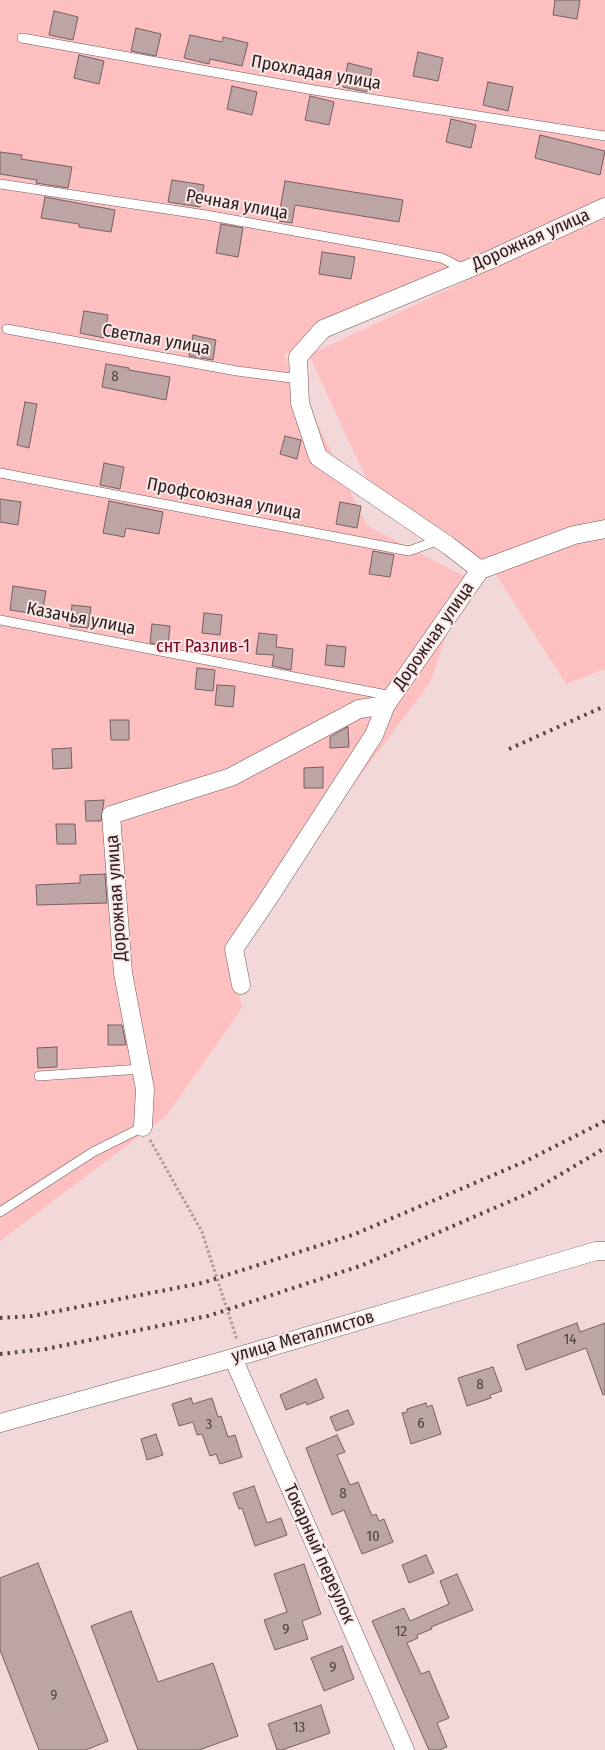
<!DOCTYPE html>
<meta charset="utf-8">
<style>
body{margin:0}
canvas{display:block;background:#f3d8d9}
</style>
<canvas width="605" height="1750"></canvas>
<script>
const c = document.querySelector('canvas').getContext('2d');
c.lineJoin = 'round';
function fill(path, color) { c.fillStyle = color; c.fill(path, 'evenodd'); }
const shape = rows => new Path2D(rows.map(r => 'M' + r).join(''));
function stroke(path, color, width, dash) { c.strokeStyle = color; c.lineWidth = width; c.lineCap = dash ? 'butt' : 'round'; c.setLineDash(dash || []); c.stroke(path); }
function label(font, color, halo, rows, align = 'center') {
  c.font = font + ' "Fira Sans Condensed",sans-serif'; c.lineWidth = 4; c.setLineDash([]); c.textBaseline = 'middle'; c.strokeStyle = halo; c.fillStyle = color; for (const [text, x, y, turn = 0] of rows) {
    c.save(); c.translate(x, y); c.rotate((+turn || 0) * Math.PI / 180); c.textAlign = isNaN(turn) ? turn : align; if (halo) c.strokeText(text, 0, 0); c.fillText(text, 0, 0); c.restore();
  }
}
fill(shape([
 [0,0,605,0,605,211,284,355,367,526,466,577,430,683,231,947,242,1008,167,1115,0,1241],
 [605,215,605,669,566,684,495,573,366,478,309,355]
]), '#febfc0');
const building = shape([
 [555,0,580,0,577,19,553,15,555,0],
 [54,11,78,17,73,40,49,35,54,11],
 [136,28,161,34,156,56,131,51,136,28],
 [190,35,222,42,223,37,248,43,242,66,210,59,209,64,184,58,190,35],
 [418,52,443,58,438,81,413,76,418,52],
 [79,55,104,61,99,84,74,78,79,55],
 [348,63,372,69,367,92,343,87,348,63],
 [488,82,513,87,508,111,483,105,488,82],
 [232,86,257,92,252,115,227,109,232,86],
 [310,96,334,102,329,125,305,120,310,96],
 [451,119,476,125,471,148,446,142,451,119],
 [540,135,605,151,600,175,535,158,540,135],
 [0,152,22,155,21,159,72,167,68,188,36,183,37,180,0,174,0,152],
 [172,180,204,185,200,207,168,202,172,180],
 [285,181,403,200,399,222,295,205,292,223,278,221,285,181],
 [45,197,115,210,111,232,79,227,79,224,41,218,45,197],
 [221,224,243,228,238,257,216,253,221,224],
 [322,252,355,257,351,279,319,274,322,252],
 [84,311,108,315,104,338,80,333,84,311],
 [193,335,216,340,213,360,189,356,193,335],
 [106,364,129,368,129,370,170,377,166,400,102,387,106,364],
 [25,402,37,404,29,448,17,445,25,402],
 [285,436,301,440,297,459,280,454,285,436],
 [104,463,124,467,120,489,100,485,104,463],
 [0,499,21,502,18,525,0,522,0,499],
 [109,501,163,512,159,534,126,528,124,537,103,533,109,501],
 [340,502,361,506,357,528,336,524,340,502],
 [373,551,394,555,390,577,369,574,373,551],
 [13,586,46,591,42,615,10,610,13,586],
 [72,605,91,607,88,628,70,626,72,605],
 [204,613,222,615,220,635,202,633,204,613],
 [152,624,170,626,168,646,150,643,152,624],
 [259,633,277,635,276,647,293,649,291,670,272,666,274,655,256,654,259,633],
 [327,645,346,647,344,667,325,665,327,645],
 [197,668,215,670,213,691,195,689,197,668],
 [217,685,235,686,233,707,215,705,217,685],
 [110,720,129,720,129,740,111,740,110,720],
 [347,727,348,727,349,747,330,748,330,737,347,727],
 [71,748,72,768,53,769,52,749,71,748],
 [323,767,323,788,304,788,304,768,323,767],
 [104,800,101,821,86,821,85,801,104,800],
 [56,824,75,824,76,844,57,844,56,824],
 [105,874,107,903,37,905,36,885,80,883,80,875,105,874],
 [108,1025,122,1025,126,1045,108,1045,108,1025],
 [57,1047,57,1067,38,1068,37,1048,57,1047],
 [577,1323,580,1332,605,1323,605,1394,603,1395,586,1348,526,1370,517,1345,577,1323],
 [493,1367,502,1391,490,1395,491,1398,467,1406,458,1378,493,1367],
 [316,1379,324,1398,307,1405,306,1402,286,1410,280,1395,316,1379],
 [191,1398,193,1404,212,1398,218,1417,221,1416,228,1437,235,1435,242,1457,220,1464,216,1454,210,1456,202,1434,197,1435,193,1422,179,1426,172,1404,191,1398],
 [426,1403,427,1407,432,1405,441,1434,411,1444,402,1413,407,1412,407,1409,426,1403],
 [348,1410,354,1424,336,1431,330,1417,348,1410],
 [156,1434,163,1455,147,1460,141,1439,156,1434],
 [337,1435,345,1452,337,1455,350,1485,358,1482,372,1516,376,1514,379,1521,384,1519,393,1542,362,1554,344,1510,332,1515,306,1448,337,1435],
 [254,1486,267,1523,281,1518,287,1535,255,1546,242,1508,239,1509,233,1493,254,1486],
 [426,1555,434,1573,409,1583,402,1565,426,1555],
 [38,1563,108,1741,86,1750,39,1750,0,1650,0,1578,38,1563],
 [304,1564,321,1614,302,1621,308,1639,275,1650,264,1620,287,1612,274,1574,304,1564],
 [457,1574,473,1610,431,1627,432,1629,417,1635,418,1638,407,1643,421,1674,429,1671,449,1718,437,1723,447,1747,439,1750,429,1750,372,1621,404,1608,410,1621,449,1604,440,1581,457,1574],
 [131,1611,158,1682,213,1663,238,1736,199,1750,138,1750,91,1626,131,1611],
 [342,1646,354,1679,324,1691,311,1658,342,1646],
 [321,1705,330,1733,282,1750,277,1750,268,1724,321,1705]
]);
fill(building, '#bea5a5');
stroke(building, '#766060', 1);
const lane = shape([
 [22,38,314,90,605,136],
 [0,184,206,215,388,248,442,258,465,270],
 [7,329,237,371,299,379],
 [0,473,409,551,439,540],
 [0,620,392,696],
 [39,1076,141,1069],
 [0,1212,93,1152,143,1127]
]);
const street = shape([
 [480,570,574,535,605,529],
 [241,985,234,949,266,902,374,735,386,705],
 [143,1127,145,1089,123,973,111,815,231,777,359,709,386,705,480,570,449,546,318,457,300,403,298,357,323,329,492,259,605,207],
 [233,1358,405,1750],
 [0,1423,233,1358,596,1251,605,1251]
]);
stroke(lane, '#705a5a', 10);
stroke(street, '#705a5a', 19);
stroke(shape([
 [150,1140,202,1232,237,1340]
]), '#ad9898', 3, [2.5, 2.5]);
stroke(lane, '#fff', 9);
stroke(street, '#fff', 18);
stroke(shape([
 [509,749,605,706],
 [0,1318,32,1316,202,1283,355,1234,524,1162,605,1121],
 [0,1354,46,1349,208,1316,363,1265,529,1193,605,1148]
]), '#544747', 4, [2.5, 5]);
label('15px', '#4f4242', null, [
 ["8",115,377],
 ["14",570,1340],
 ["8",480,1385],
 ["6",421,1424],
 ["3",209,1425],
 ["8",343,1494],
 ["10",373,1537],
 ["9",286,1630],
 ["12",401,1632],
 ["9",333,1668],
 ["9",54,1696],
 ["13",299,1728]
]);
label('18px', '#2a2121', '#fce7e7', [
 ["Прохладая улица",316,73,10],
 ["Речная улица",237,205,10],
 ["Дорожная улица",531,240,-24],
 ["Светлая улица",156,340,10],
 ["Профсоюзная улица",224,499,11],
 ["Казачья улица",81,619,11],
 ["Дорожная улица",434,636,-55],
 ["Дорожная улица",117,898,-94],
 ["улица Металлистов",303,1337,-16],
 ["Токарный переулок",319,1554,66]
]);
label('18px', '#750521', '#fce7e7', [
 ["снт Разлив-1",203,647]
]);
</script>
